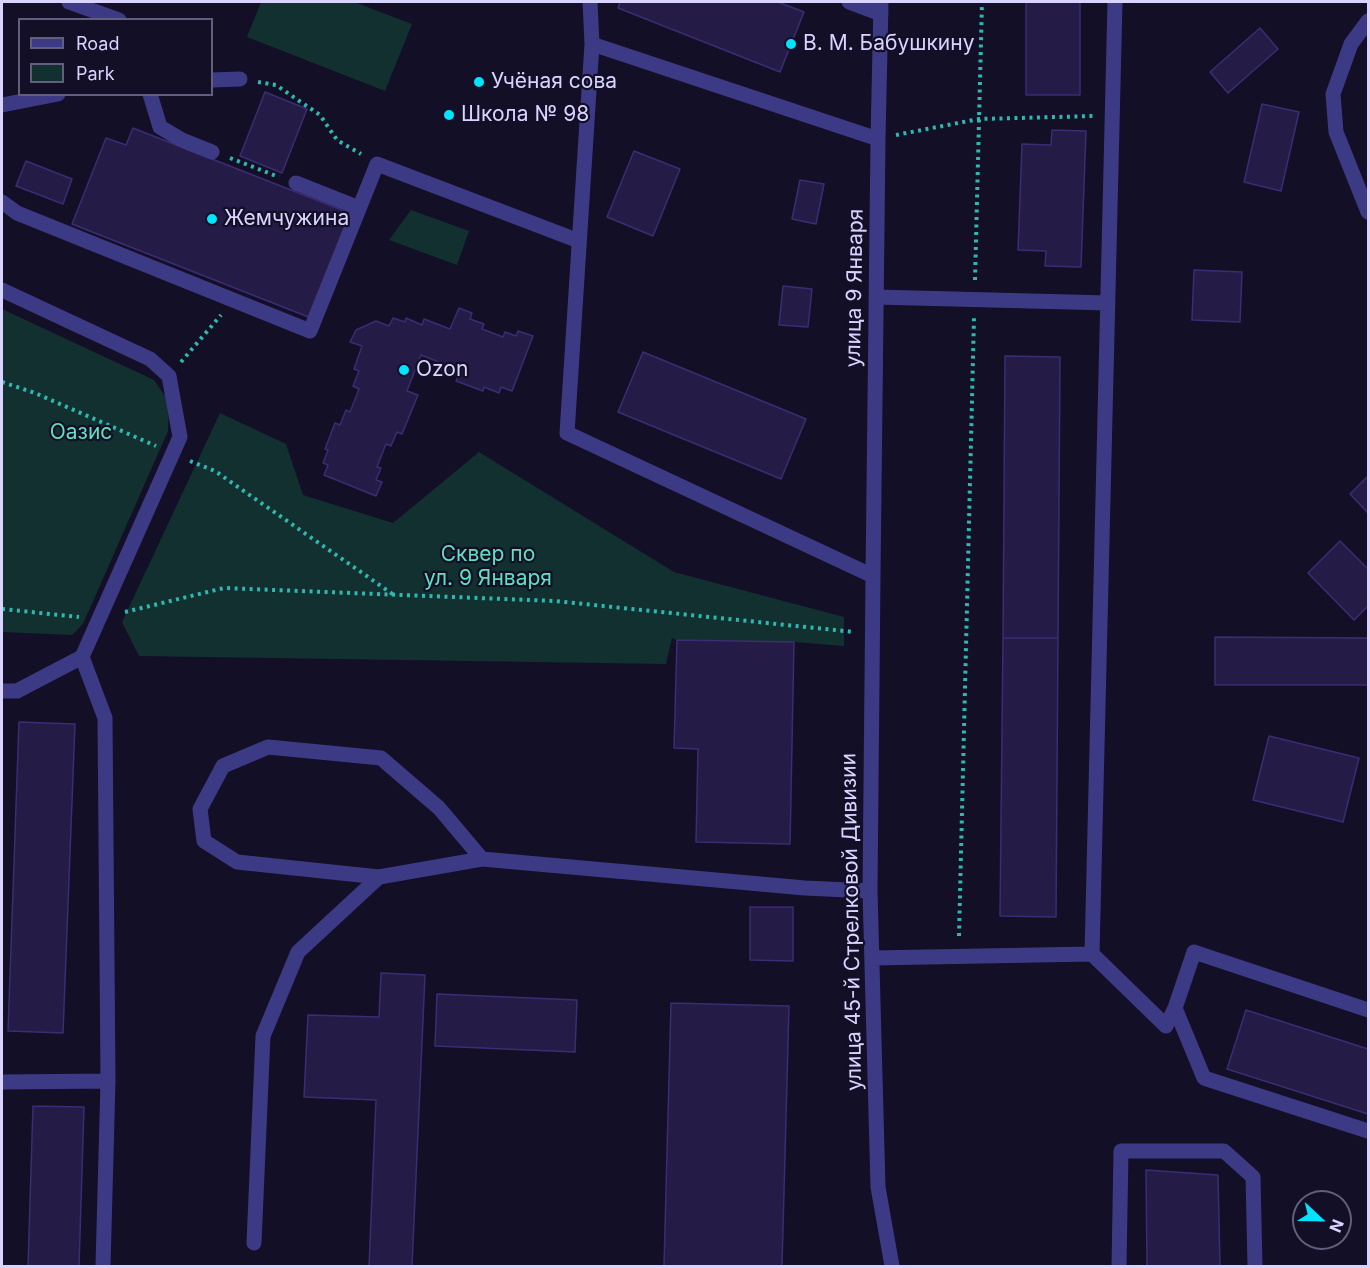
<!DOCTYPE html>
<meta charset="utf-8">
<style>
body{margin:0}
#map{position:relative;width:1370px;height:1268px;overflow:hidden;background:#130f26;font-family:Inter,sans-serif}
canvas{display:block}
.frame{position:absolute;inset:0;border:3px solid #d9d4ff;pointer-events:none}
.legend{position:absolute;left:18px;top:18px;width:195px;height:78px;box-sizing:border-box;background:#130f26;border:2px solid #625e7d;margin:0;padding:8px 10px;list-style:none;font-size:18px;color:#d9d4ff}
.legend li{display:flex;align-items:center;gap:12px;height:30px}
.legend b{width:30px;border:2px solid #625e7d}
.north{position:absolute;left:1292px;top:1190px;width:60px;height:60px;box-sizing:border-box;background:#130f26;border:2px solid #625e7d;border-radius:50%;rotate:112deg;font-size:16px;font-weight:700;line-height:24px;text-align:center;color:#d9d4ff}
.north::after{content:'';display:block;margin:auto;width:21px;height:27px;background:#00e5ff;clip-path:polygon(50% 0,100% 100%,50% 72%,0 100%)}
</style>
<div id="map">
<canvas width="1370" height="1268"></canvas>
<div class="frame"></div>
<ul class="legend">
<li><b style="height:8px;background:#3d3a85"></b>Road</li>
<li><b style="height:16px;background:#12302f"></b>Park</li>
</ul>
<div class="north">N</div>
</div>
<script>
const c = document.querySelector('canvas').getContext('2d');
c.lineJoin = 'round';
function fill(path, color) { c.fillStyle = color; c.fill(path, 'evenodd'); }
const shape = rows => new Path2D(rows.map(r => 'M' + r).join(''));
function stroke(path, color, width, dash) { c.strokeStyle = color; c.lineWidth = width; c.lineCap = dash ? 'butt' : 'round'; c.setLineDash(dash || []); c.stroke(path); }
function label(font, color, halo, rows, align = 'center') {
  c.font = font + ' Inter,sans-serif'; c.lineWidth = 4.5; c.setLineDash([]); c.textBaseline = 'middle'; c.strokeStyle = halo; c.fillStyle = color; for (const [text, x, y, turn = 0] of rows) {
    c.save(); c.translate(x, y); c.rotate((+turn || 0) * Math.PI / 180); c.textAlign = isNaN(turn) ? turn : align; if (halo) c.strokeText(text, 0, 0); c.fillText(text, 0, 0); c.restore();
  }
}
fill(shape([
 [261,2,354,2,412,24,385,91,247,37],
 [411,210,469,231,457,265,389,240],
 [2,309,154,380,169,402,168,431,83,624,72,635,2,632],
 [220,413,286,444,303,495,393,523,479,452,674,572,844,617,844,646,794,642,677,640,672,638,666,664,139,656,122,622]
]), '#12302f');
const building = shape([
 [620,2,778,2,804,12,780,72,618,8,620,2],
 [1026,2,1080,2,1080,95,1026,95,1026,2],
 [1260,28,1278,49,1228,93,1210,72,1260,28],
 [265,92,307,109,282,173,240,156,265,92],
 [1262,104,1299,112,1281,191,1244,182,1262,104],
 [133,128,352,214,311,318,72,224,106,138,126,145,133,128],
 [1052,130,1086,131,1081,267,1045,266,1046,251,1018,250,1022,144,1051,145,1052,130],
 [634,151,680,169,653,236,607,217,634,151],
 [26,161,72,179,63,204,16,186,26,161],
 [800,180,824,184,816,224,792,219,800,180],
 [1194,270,1242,272,1240,322,1192,320,1194,270],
 [783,286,812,289,808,327,779,325,783,286],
 [459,308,472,313,470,319,484,324,482,329,503,337,505,332,516,336,518,331,533,336,512,391,501,387,499,393,484,387,483,391,456,381,458,376,441,370,444,364,421,355,407,391,418,395,402,434,397,432,391,446,386,444,377,467,381,468,376,480,382,482,376,496,324,475,328,465,323,463,328,450,325,449,335,423,340,425,346,410,350,412,359,389,353,386,359,371,354,369,362,346,350,342,356,330,376,321,389,326,393,318,405,322,406,318,422,325,424,319,450,329,459,308],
 [643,352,806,419,781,479,618,412,643,352],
 [1005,356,1060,357,1058,638,1003,638,1005,356],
 [1368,476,1368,513,1350,494,1368,476],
 [1340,541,1368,569,1368,606,1354,620,1308,573,1340,541],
 [1215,637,1368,638,1368,685,1215,685,1215,637],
 [1003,638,1058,638,1056,917,1000,916,1003,638],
 [677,640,794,642,790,844,696,842,698,749,674,748,677,640],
 [19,722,75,724,63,1033,8,1031,19,722],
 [1269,736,1359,758,1343,822,1253,800,1269,736],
 [750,907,793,907,793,961,750,960,750,907],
 [381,973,425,975,412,1266,369,1266,376,1100,304,1097,308,1015,379,1017,381,973],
 [437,994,577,1000,575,1052,435,1046,437,994],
 [671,1003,789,1006,782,1266,664,1266,671,1003],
 [1246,1010,1368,1049,1368,1114,1227,1069,1246,1010],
 [33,1106,84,1107,79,1266,28,1266,33,1106],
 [1146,1170,1218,1175,1220,1266,1147,1266,1146,1170]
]);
fill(building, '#241b47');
stroke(building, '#3b2d73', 1.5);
stroke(shape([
 [258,82,276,85,320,115,337,140,361,154],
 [896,135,979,119,1094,116],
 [230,158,279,177],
 [975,280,982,2],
 [181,362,221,315],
 [2,382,35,393,156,446],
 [190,461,215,471,394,595],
 [2,609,79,617],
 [125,612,224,588,555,601,854,632],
 [959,936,974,317]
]), '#2fb8b0', 4, [3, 4.5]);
stroke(shape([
 [69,2,119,20],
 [590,2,592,44,567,433,873,576],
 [849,2,881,14],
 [881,2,878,139,873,576,870,891,878,1187,892,1266],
 [1368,21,1351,44,1333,94,1336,132,1368,212],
 [592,44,878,139],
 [212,80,240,79],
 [150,94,160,127,182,140,212,152],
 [2,105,58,94],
 [296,183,359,208],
 [2,202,17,213,310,331,377,164,579,241],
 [2,290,150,359,169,376,180,437,82,657,105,718,108,1081,103,1266],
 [876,297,1108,303],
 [2,691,17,691,82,657],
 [379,877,237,862,204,841,200,809,223,766,268,747,381,758,439,808,482,859],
 [1092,954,1166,1026,1175,1008,1194,952,1368,1010],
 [872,958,1092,954,1115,2],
 [1175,1008,1204,1078,1368,1131],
 [2,1082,108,1081],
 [254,1243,263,1036,298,952,379,877,482,859,805,888,870,891],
 [1119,1266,1121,1151,1224,1151,1253,1177,1255,1266]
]), '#3d3a85', 15);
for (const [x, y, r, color] of [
 [791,44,6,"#00e5ff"],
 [479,82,6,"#00e5ff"],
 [449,115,6,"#00e5ff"],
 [212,219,6,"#00e5ff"],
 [404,370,6,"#00e5ff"]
]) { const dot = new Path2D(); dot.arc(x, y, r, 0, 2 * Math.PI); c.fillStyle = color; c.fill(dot); stroke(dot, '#130f26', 2); }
label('21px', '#d9d4ff', '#130f26', [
 ["В. М. Бабушкину",803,44],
 ["Учёная сова",491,82],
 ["Школа № 98",461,115],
 ["Жемчужина",224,219],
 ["Ozon",416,370]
], 'left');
label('21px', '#d9d4ff', '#130f26', [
 ["улица 9 Января",855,288,-89],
 ["улица 45-й Стрелковой Дивизии",852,922,-91]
]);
label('21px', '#5fe0c0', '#130f26', [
 ["Оазис",81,433],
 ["Сквер по",488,555],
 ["ул. 9 Января",488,579]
]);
</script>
